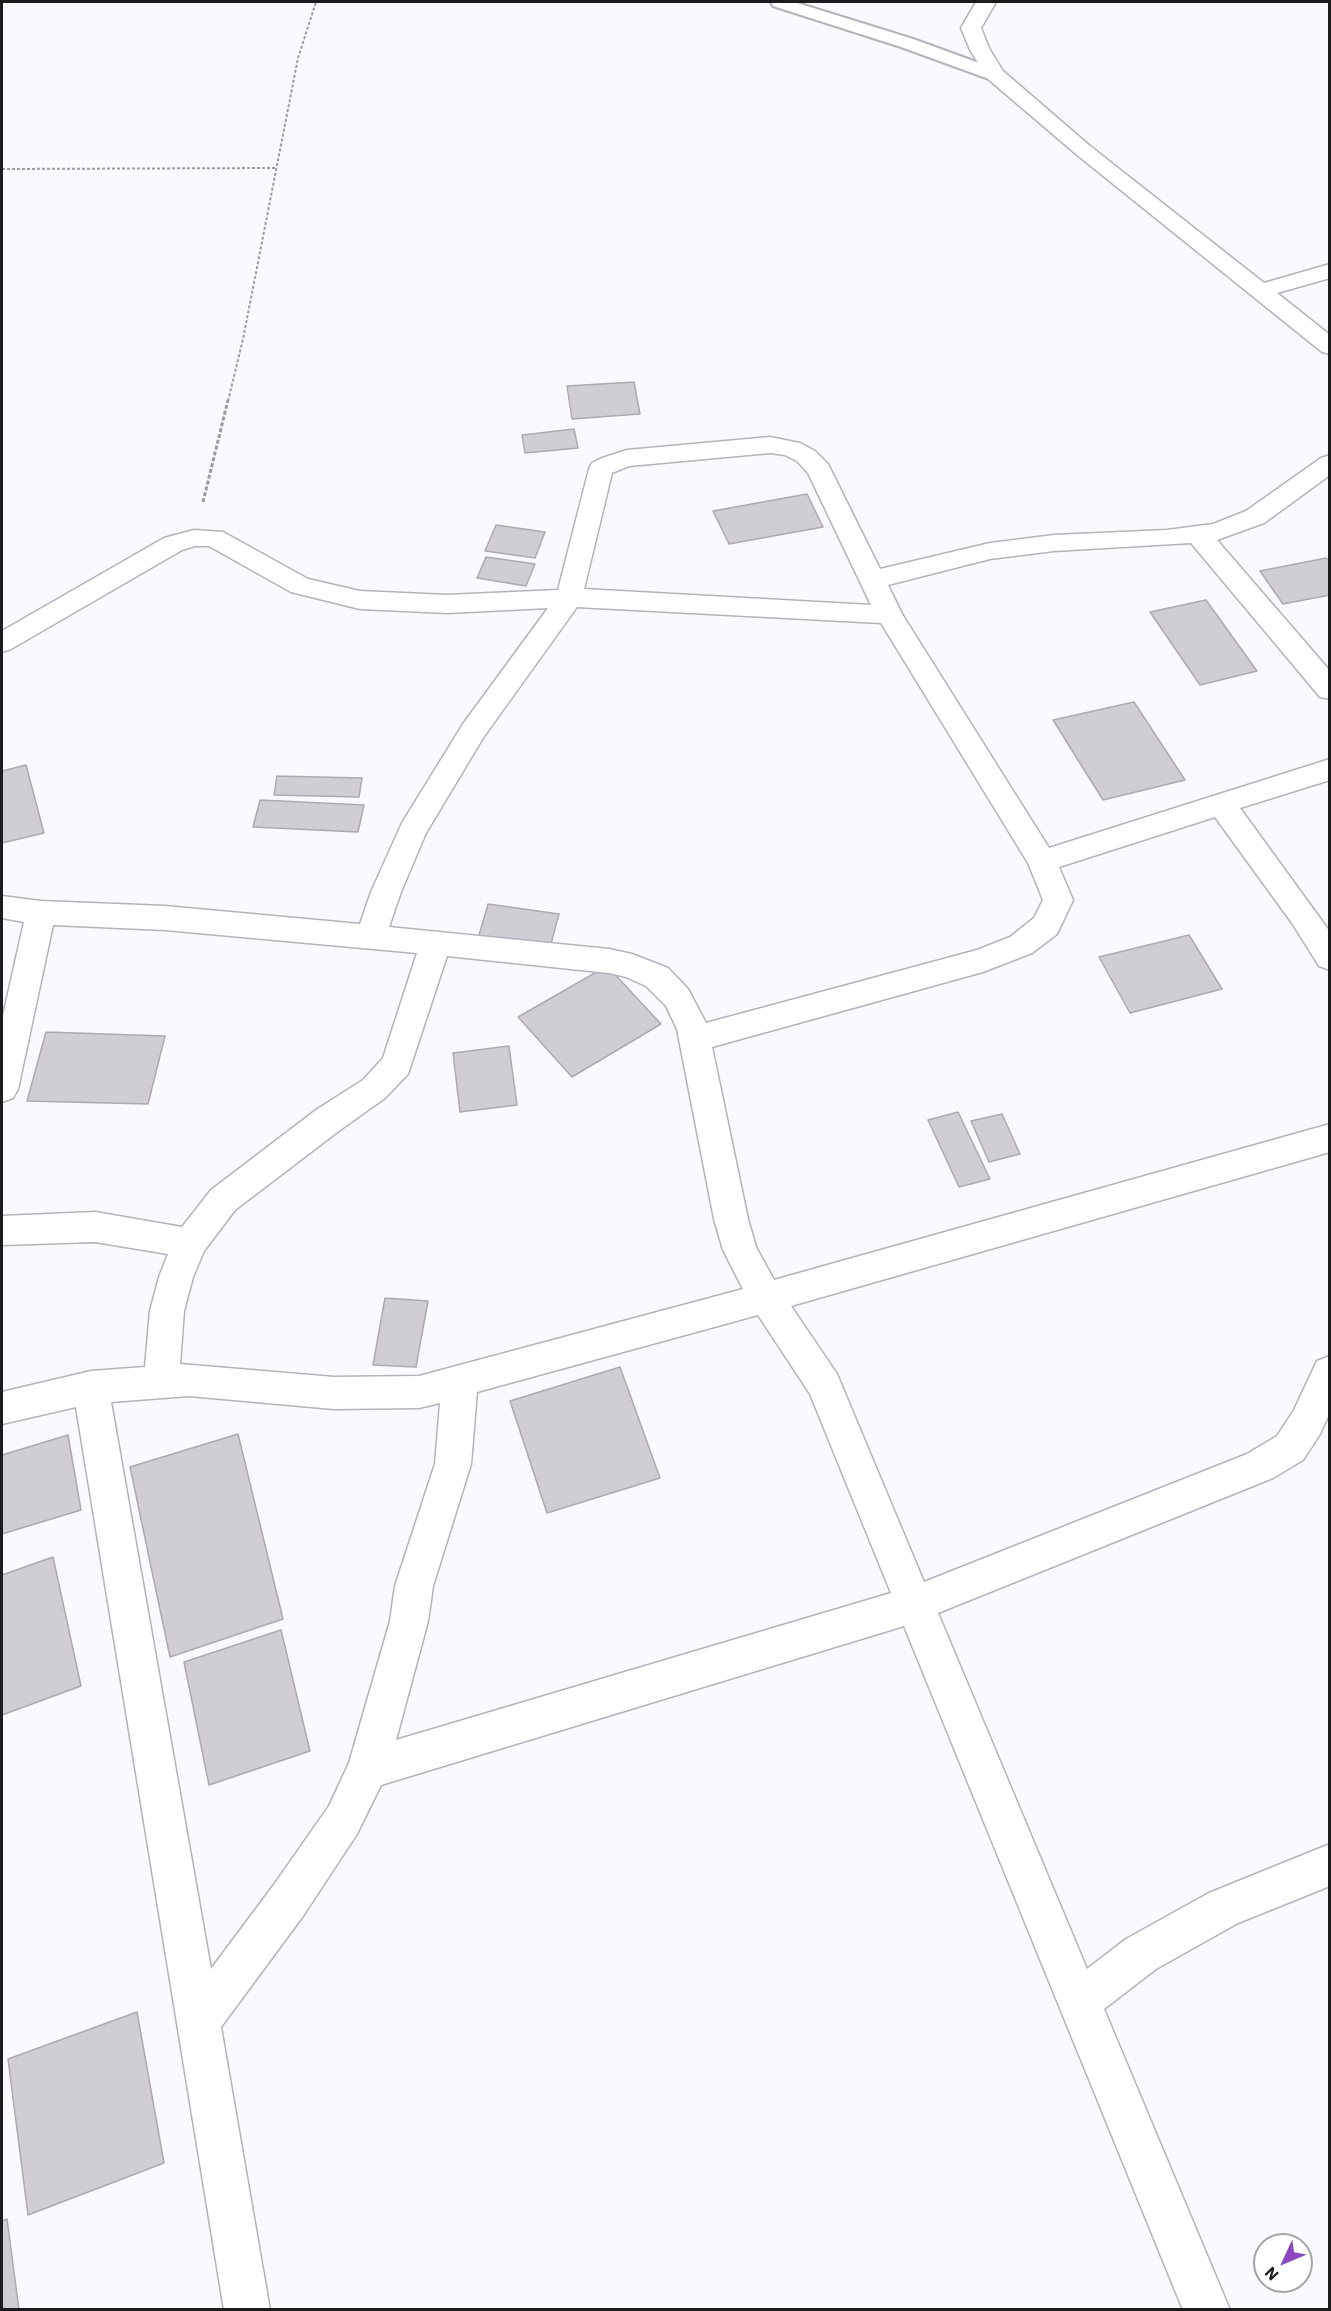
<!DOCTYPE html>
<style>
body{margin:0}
#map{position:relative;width:1331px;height:2311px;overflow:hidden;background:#faf9fe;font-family:"IBM Plex Sans",sans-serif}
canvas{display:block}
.frame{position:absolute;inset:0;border:3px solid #1c1c1e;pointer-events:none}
.north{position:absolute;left:1253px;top:2233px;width:60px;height:60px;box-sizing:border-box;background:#fff;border:2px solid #a4a4a5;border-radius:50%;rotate:226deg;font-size:16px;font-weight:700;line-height:24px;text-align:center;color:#1c1c1e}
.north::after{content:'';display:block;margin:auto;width:21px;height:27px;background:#8c49be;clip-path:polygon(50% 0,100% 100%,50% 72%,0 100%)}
</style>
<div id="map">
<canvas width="1331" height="2311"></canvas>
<div class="frame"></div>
<div class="north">N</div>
</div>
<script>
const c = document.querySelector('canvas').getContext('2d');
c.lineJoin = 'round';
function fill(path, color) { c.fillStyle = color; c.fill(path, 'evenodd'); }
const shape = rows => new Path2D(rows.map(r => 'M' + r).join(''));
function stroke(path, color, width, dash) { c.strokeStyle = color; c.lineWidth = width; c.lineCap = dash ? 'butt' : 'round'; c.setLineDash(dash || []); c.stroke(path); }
const building = shape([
 [634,382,640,414,572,419,567,386,634,382],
 [574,429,578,448,525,453,522,435,574,429],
 [807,494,823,527,729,544,713,511,807,494],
 [496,525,545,532,535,558,485,551,496,525],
 [486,557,535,564,526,586,477,578,486,557],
 [1326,558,1330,562,1330,595,1283,604,1260,571,1326,558],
 [1206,600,1257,671,1200,685,1150,612,1206,600],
 [1134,702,1185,780,1103,800,1053,720,1134,702],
 [26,765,44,833,2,843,2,771,26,765],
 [277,776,362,778,359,797,274,795,277,776],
 [260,800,364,805,358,832,253,827,260,800],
 [488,904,559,914,549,951,477,942,488,904],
 [1189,935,1222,989,1130,1013,1099,957,1189,935],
 [607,966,661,1024,572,1077,518,1017,607,966],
 [46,1032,165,1036,148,1104,27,1101,46,1032],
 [509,1046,517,1105,460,1112,453,1053,509,1046],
 [958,1112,990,1179,959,1187,928,1120,958,1112],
 [1002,1114,1020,1154,989,1162,971,1121,1002,1114],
 [385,1298,428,1301,416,1367,373,1365,385,1298],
 [620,1367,660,1478,547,1513,510,1401,620,1367],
 [238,1434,283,1619,170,1657,130,1467,238,1434],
 [68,1435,81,1510,2,1534,2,1455,68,1435],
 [53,1557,81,1686,2,1715,2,1575,53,1557],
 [281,1630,310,1751,209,1785,184,1662,281,1630],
 [137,2012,164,2163,28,2215,8,2059,137,2012],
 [7,2219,19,2310,2,2310,2,2221,7,2219]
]);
fill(building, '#d0cdd4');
stroke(building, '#acaab0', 1.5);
const service = shape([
 [771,2,794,2,913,39,1001,71,1004,75,1001,79,995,80,989,79,901,47,773,6,771,2]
]);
const minor = shape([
 [976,2,996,2,981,28,990,50,1003,71,1090,146,1264,283,1330,264,1330,278,1277,293,1330,335,1330,354,1322,352,1076,154,988,79,970,50,961,28,976,2],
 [770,437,800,443,815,451,828,464,880,569,990,543,1054,535,1167,530,1213,524,1246,511,1321,458,1330,455,1330,475,1264,523,1217,540,1330,671,1330,699,1320,697,1191,543,1054,551,990,559,888,585,902,614,1049,848,1330,759,1330,780,1240,808,1330,932,1330,970,1319,966,1292,923,1215,817,1059,867,1073,900,1057,934,1032,953,983,972,712,1047,748,1219,756,1247,774,1280,1330,1124,1330,1152,791,1306,837,1374,924,1582,1247,1454,1277,1436,1294,1410,1317,1361,1330,1356,1330,1412,1320,1434,1303,1460,1273,1478,938,1613,1087,1969,1126,1939,1209,1893,1330,1844,1330,1886,1238,1923,1156,1969,1104,2009,1230,2310,1183,2310,904,1626,381,1785,357,1834,303,1916,221,2027,270,2310,224,2310,76,1407,2,1424,2,1392,91,1371,145,1367,150,1311,159,1277,168,1254,95,1242,2,1245,2,1216,95,1212,182,1227,211,1190,316,1110,363,1080,383,1058,417,953,165,930,53,925,18,1089,13,1098,2,1102,2,1020,24,922,2,918,2,896,41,901,165,906,360,924,371,892,402,823,463,724,548,608,447,613,360,609,291,592,209,546,195,546,182,550,11,649,2,652,2,631,164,538,194,530,223,532,308,579,360,591,447,595,558,590,589,469,592,463,602,458,627,450,770,437],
 [770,453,785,455,797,461,808,473,871,605,584,589,612,473,629,466,770,453],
 [577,607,881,623,1028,863,1043,900,1034,918,1010,937,977,950,706,1023,688,989,668,968,632,954,609,949,389,927,401,892,426,833,483,738,577,607],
 [447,956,609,973,626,977,646,986,666,1006,677,1029,714,1219,723,1250,743,1289,419,1376,334,1377,180,1364,184,1311,193,1277,204,1251,235,1210,340,1130,385,1098,408,1074,447,956],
 [758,1315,810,1394,891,1593,396,1740,428,1621,433,1586,471,1464,477,1392,758,1315],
 [189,1396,334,1409,419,1408,440,1403,435,1464,395,1586,390,1621,349,1763,329,1806,273,1886,211,1969,111,1402,189,1396]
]);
stroke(service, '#b3b3ba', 4);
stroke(minor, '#b3b3ba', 3);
stroke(shape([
 [2,169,276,168],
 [228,401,243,339,298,58,316,2]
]), '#9c9b9f', 2, [3, 2]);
stroke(shape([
 [203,502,228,400]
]), '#9c9b9f', 3, [4, 2]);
fill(service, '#fff');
fill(minor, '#fff');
</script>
